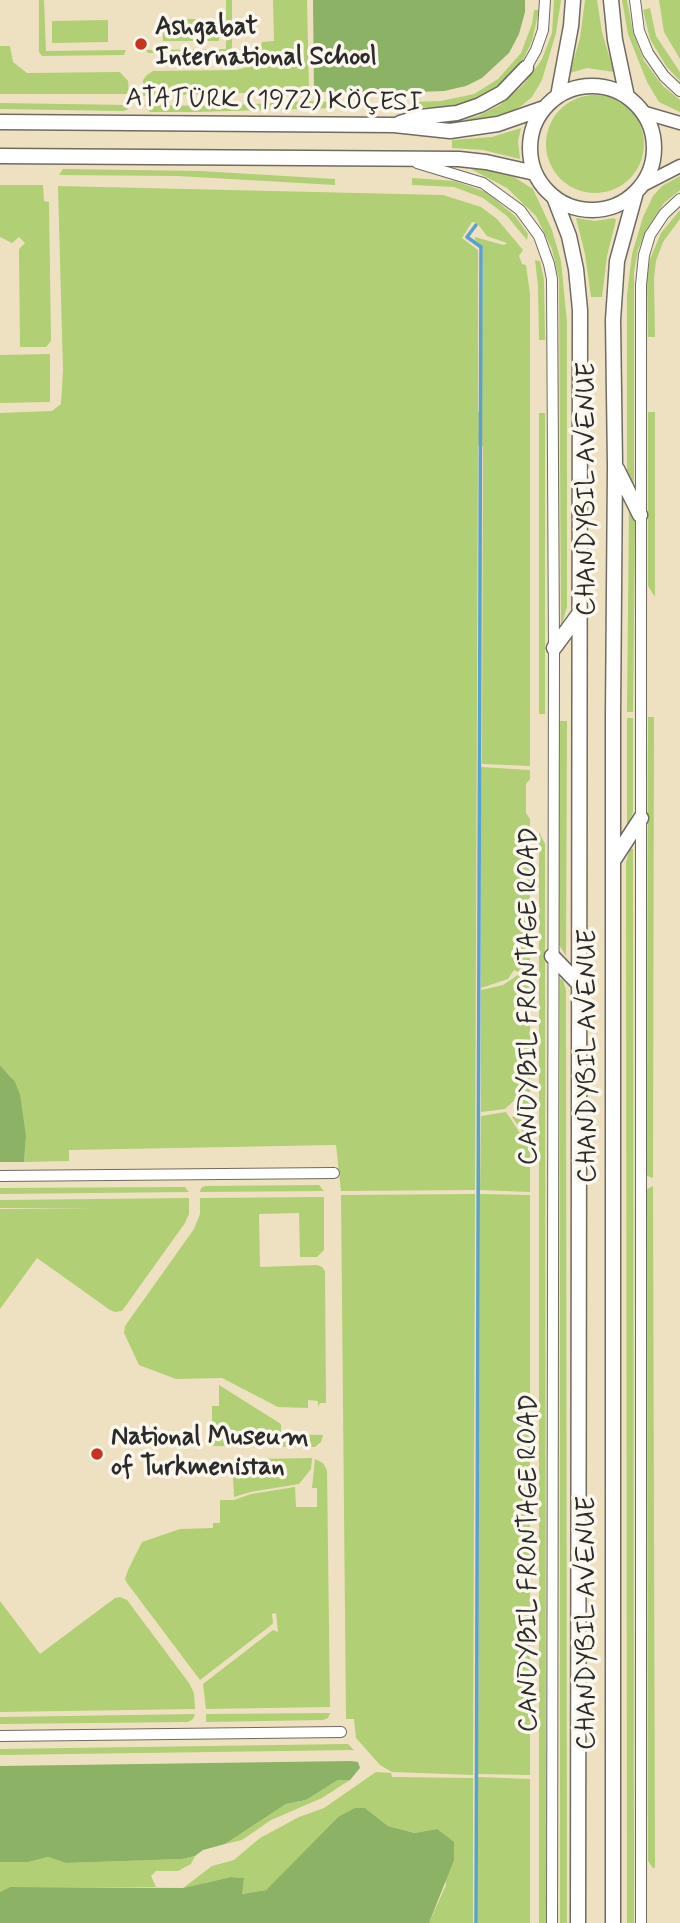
<!DOCTYPE html>
<meta charset="utf-8">
<style>
body{margin:0}
canvas{display:block;background:#eee1c1}
</style>
<canvas width="680" height="1923"></canvas>
<script>
const c = document.querySelector('canvas').getContext('2d');
c.lineJoin = 'round';
function fill(path, color) { c.fillStyle = color; c.fill(path, 'evenodd'); }
const shape = rows => new Path2D(rows.map(r => 'M' + r).join(''));
function stroke(path, color, width, dash) { c.strokeStyle = color; c.lineWidth = width; c.lineCap = dash ? 'butt' : 'round'; c.setLineDash(dash || []); c.stroke(path); }
function label(font, color, halo, rows, align = 'center') {
  c.font = font + ' Mynerve,sans-serif'; c.lineWidth = 7; c.setLineDash([]); c.textBaseline = 'middle'; c.strokeStyle = halo; c.fillStyle = color; for (const [text, x, y, turn = 0] of rows) {
    c.save(); c.translate(x, y); c.rotate((+turn || 0) * Math.PI / 180); c.textAlign = isNaN(turn) ? turn : align; if (halo) c.strokeText(text, 0, 0); c.fillText(text, 0, 0); c.restore();
  }
}
fill(shape([
 [39,0,44,0,46,51,126,50,124,55,42,56,39,52],
 [226,0,232,0,232,50,229,53,148,53,146,50,226,49],
 [273,0,307,0,309,91,143,96,143,80,147,75,153,71,237,70,251,66,257,61,262,42,274,41],
 [554,0,561,0,556,33,542,80,532,97,520,107,511,111,488,118,463,120,478,116,500,105,523,85,533,72,542,59,552,33],
 [585,0,597,0,602,32,614,72,587,68,570,73,580,38],
 [622,0,627,0,633,32,644,61,663,86,680,100,680,112,659,102,647,82,628,34],
 [659,0,680,0,680,59,664,32],
 [650,8,656,36,680,72,680,81,666,66,650,39,643,10],
 [534,10,539,10,532,41,522,62,502,84,477,100,460,106,411,108,411,102,441,101,474,94,498,79,521,53,532,24],
 [162,19,219,19,219,41,163,41],
 [108,20,108,42,52,43,52,21],
 [0,46,10,46,13,62,27,73,120,72,128,81,129,94,0,94],
 '546 144a49 49 0 1 1 98 0a49 49 0 1 1-98 0Z',
 [308,101,335,102,335,108,196,112,150,112,144,105,218,106],
 [0,103,129,105,127,110,122,111,0,109],
 [521,128,518,141,520,159,483,150,452,148,452,140,492,137],
 [480,168,514,177,533,189,552,230,561,261,567,322,567,607,561,627,559,279,552,249,536,216,507,188,471,169],
 [63,169,201,171,335,179,335,185,178,176,59,175],
 [680,176,680,190,664,203,646,230,638,250,634,272,634,493,627,471,627,295,632,254,643,217,653,196,662,186],
 [412,178,455,181,486,192,515,216,528,234,527,240,507,216,483,198,454,187,412,185],
 [0,185,43,185,44,201,49,202,51,341,46,347,20,347,19,249,25,243,19,237,12,243,0,237],
 [58,186,443,195,481,207,497,219,523,250,519,256,522,264,526,265,530,294,530,766,482,764,483,446,478,446,475,1190,341,1191,336,1145,69,1150,69,1161,24,1162,26,1136,11,1077,0,1065,0,413,52,411,61,404,63,371],
 [472,222,477,223,487,236,507,243,504,245,496,243,475,237,475,240,483,248,481,413,478,412,478,250,462,238],
 [680,210,680,219,663,242,656,261,654,278,655,337,648,337,647,278,650,259,661,233],
 [576,218,595,221,614,218,616,220,607,256,602,297,591,297,585,254],
 [535,260,540,261,544,279,545,340,539,340,538,286],
 [50,354,50,402,0,403,0,355],
 [648,412,655,412,655,597,648,586],
 [539,413,545,413,545,714,539,714],
 [629,506,635,522,633,712,627,712],
 [648,717,654,717,653,1178,647,1176],
 [627,718,633,718,633,812,627,827],
 [560,721,567,721,566,956,559,945],
 [481,767,530,770,530,779,526,784,526,813,530,819,530,1192,480,1190,481,1116,506,1112,520,1133,523,1136,525,1135,512,1117,517,1115,514,1102,522,1096,521,1094,505,1109,481,1112,481,990,503,985,521,973,514,970,508,979,481,988],
 [539,832,545,844,546,1923,539,1923],
 [630,849,633,849,634,1923,627,1923,626,862],
 [560,979,563,980,566,990,567,1923,560,1923],
 [319,1185,324,1191,200,1192,201,1188,205,1186],
 [653,1186,655,1868,653,1868,648,1861,647,1189],
 [185,1187,189,1192,0,1194,0,1188],
 [475,1194,473,1775,392,1772,380,1765,356,1738,354,1719,346,1719,341,1195],
 [480,1194,530,1195,530,1775,478,1774],
 [324,1197,324,1250,317,1257,300,1257,299,1213,259,1214,260,1267,317,1265,322,1267,325,1271,326,1403,320,1403,318,1407,318,1401,308,1400,308,1408,278,1407,222,1378,176,1379,139,1365,124,1333,125,1326,194,1229,200,1214,200,1198],
 [189,1198,189,1214,185,1223,122,1311,115,1312,110,1310,37,1258,0,1309,0,1209,99,1208,0,1208,0,1200],
 [219,1385,281,1424,281,1434,323,1435,321,1442,315,1447,212,1446,212,1406,219,1406],
 [312,1458,311,1469,299,1484,250,1492,234,1497,233,1476,254,1476,254,1459],
 [315,1459,323,1463,327,1470,330,1707,206,1709,203,1684,273,1630,278,1632,276,1613,272,1614,273,1623,270,1626,200,1680,127,1583,125,1579,128,1570,142,1542,180,1529,213,1528,213,1523,220,1523,220,1500,234,1500,251,1494,295,1487,296,1507,317,1507,317,1488,312,1488],
 [120,1597,127,1600,189,1683,194,1693,195,1709,0,1712,0,1601,40,1654,115,1598],
 [330,1713,328,1718,323,1720,206,1722,206,1714],
 [195,1714,193,1719,188,1722,0,1724,0,1717],
 [348,1744,354,1750,0,1755,0,1749],
 [376,1772,391,1773,392,1777,473,1778,473,1923,429,1923,446,1885,437,1829,416,1833,388,1826,365,1808,338,1817,266,1890,241,1894,244,1878,231,1877,183,1888,212,1866,234,1860,260,1838,299,1817,324,1808],
 [478,1777,530,1779,530,1923,478,1923],
 [338,1780,350,1780,322,1798,271,1820,242,1840,225,1844,286,1804,306,1800],
 [195,1856,191,1864,178,1871,156,1871,151,1876,156,1887,10,1887,0,1892,0,1862,28,1862,48,1857,66,1863,182,1859]
]), '#b1cf75');
fill(shape([
 [313,0,525,0,525,12,519,34,509,53,482,78,466,86,444,91,418,92,314,92],
 [0,1065,15,1082,20,1095,26,1136,24,1162,0,1162],
 [351,1761,358,1762,360,1768,350,1780,338,1780,306,1800,286,1804,225,1844,203,1850,195,1856,182,1859,66,1863,48,1857,28,1862,0,1862,0,1766],
 [355,1808,365,1808,388,1826,415,1833,437,1829,454,1842,454,1860,429,1923,0,1923,0,1892,10,1887,183,1888,231,1877,244,1878,242,1894,266,1890,338,1817]
]), '#8cb266');
stroke(shape([
 [476,1923,481,247,467,237,476,225]
]), '#59a1d0', 3.5);
const minor = shape([
 [635,0,639,31,648,53,664,76,680,91],
 [526,68,536,50,543,30,545,0],
 [417,163,483,183,520,210,539,236,549,264,552,279,554,648,552,1923],
 [0,1176,334,1173],
 [0,1736,341,1732],
 [641,1923,641,285,644,255,650,235,664,214,680,199]
]);
const tertiary = shape([
 [642,112,680,123],
 [641,186,680,166]
]);
const secondary = shape([
 [611,0,615,40,627,97],
 '530 148a62 62 0 1 1 124 0a62 62 0 1 1-124 0Z',
 [558,96,571,26,573,0],
 [0,122,394,125,450,131,498,124,544,108],
 [400,123,420,117,457,113,480,105,502,93,526,68],
 [0,156,459,159,486,162,535,173],
 [554,197,569,236,576,269,580,310,578,1923],
 [617,469,640,515],
 [554,648,579,614],
 [615,858,641,818],
 [552,956,578,983],
 [613,1923,613,716,615,466,613,320,617,261,636,192]
]);
stroke(minor, '#6f6b60', 12);
stroke(tertiary, '#6f6b60', 15);
stroke(secondary, '#6f6b60', 17);
stroke(minor, '#fff', 10);
stroke(tertiary, '#fff', 12);
stroke(secondary, '#fff', 14);
for (const [x, y, r, color] of [
 [141,44,7,"#c8321e"],
 [97,1454,7,"#c8321e"]
]) { const dot = new Path2D(); dot.arc(x, y, r, 0, 2 * Math.PI); c.fillStyle = color; c.fill(dot); stroke(dot, '#fbf7ec', 2.5); }
label('bold 26px', '#2b2b2b', '#fbf7ec', [
 ["Ashgabat",155,29],
 ["International School",155,59],
 ["National Museum",111,1439],
 ["of Turkmenistan",111,1469]
], 'left');
label('26px', '#2b2b2b', '#fbf7ec', [
 ["ATATÜRK (1972) KÖÇESI",274,102,1],
 ["CHANDYBIL AVENUE",589,489,-90],
 ["CANDYBIL FRONTAGE ROAD",531,996,-90],
 ["CHANDYBIL AVENUE",590,1056,-90],
 ["CANDYBIL FRONTAGE ROAD",531,1563,-90],
 ["CHANDYBIL AVENUE",589,1623,-90]
]);
</script>
